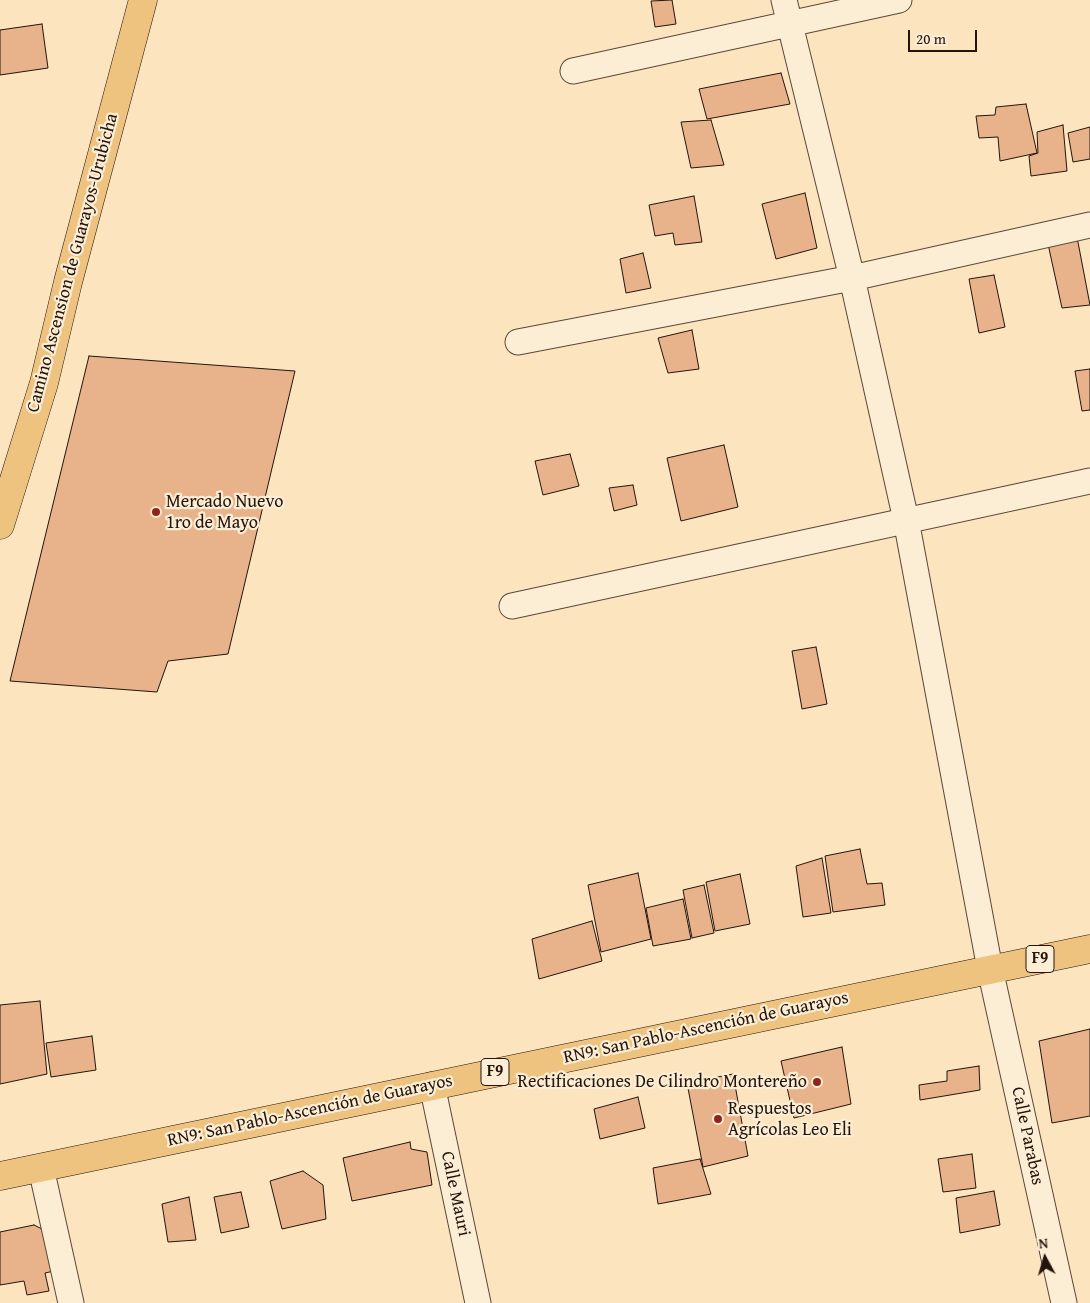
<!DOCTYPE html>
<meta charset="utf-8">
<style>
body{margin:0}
#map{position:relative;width:1090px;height:1303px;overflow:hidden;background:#fbe4be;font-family:"Gentium Book Plus",serif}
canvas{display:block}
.north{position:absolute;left:1020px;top:1233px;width:50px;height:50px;-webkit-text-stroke:4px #fcedd5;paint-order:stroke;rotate:354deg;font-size:14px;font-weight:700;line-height:20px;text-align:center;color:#24140c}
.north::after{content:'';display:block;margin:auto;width:18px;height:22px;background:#24140c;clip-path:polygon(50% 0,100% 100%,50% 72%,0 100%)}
.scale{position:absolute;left:908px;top:30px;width:69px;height:22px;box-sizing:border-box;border:2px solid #24140c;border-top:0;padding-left:6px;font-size:15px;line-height:18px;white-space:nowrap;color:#24140c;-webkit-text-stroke:4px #fcedd5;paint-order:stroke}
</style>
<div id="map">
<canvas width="1090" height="1303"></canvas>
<div class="north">N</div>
<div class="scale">20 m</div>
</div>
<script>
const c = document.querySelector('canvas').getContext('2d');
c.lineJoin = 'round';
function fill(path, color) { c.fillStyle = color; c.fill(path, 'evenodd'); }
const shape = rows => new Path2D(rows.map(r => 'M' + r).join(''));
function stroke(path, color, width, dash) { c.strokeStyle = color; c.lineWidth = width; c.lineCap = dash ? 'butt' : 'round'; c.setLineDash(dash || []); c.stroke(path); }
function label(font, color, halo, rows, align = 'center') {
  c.font = font + ' "Gentium Book Plus",serif'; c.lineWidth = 4.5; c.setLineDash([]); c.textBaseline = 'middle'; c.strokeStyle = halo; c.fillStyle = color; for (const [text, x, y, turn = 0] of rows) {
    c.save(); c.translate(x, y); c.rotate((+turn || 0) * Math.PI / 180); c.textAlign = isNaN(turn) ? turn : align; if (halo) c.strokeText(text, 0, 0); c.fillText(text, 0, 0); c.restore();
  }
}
const building = shape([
 [672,0,676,24,655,27,651,1,672,0],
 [42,24,48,68,0,75,0,30,42,24],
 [781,73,790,104,707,119,699,89,781,73],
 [1026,104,1037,153,1000,161,998,137,979,138,976,116,995,115,996,107,1026,104],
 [711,120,724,165,691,168,681,122,711,120],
 [1063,125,1067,171,1031,176,1029,156,1038,153,1037,132,1063,125],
 [1090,127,1090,159,1073,162,1068,133,1090,127],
 [805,193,817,248,776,259,762,204,805,193],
 [694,196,702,242,675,245,673,233,655,236,649,205,694,196],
 [1077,237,1090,305,1062,308,1048,244,1077,237],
 [643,253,651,288,626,293,620,259,643,253],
 [994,275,1005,327,979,333,969,279,994,275],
 [692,330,699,369,668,373,658,338,692,330],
 [89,356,295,371,228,654,168,661,157,692,10,681,89,356],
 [1090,369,1090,410,1082,411,1075,371,1090,369],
 [724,445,738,507,681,521,667,458,724,445],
 [570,454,579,486,543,495,535,461,570,454],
 [633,485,637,505,614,511,609,488,633,485],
 [816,647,827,704,802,709,792,651,816,647],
 [860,849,867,884,882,883,885,905,833,912,825,856,860,849],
 [822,858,831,913,803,917,796,866,822,858],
 [638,873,651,939,601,952,588,885,638,873],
 [740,874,750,924,715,931,706,882,740,874],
 [704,885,714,933,692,938,683,890,704,885],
 [683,899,691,939,653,946,646,908,683,899],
 [592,921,602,961,539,979,532,939,592,921],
 [40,1001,47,1074,0,1084,0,1005,40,1001],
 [1090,1029,1090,1116,1052,1123,1039,1041,1090,1029],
 [92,1036,96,1070,51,1077,46,1043,92,1036],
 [842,1047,851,1104,794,1118,781,1061,842,1047],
 [979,1066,980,1090,920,1100,919,1085,947,1081,947,1071,979,1066],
 [733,1074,748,1156,703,1167,687,1083,733,1074],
 [638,1097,645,1128,600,1139,594,1109,638,1097],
 [410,1142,411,1149,427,1152,432,1185,352,1201,343,1158,410,1142],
 [972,1154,976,1188,943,1192,938,1159,972,1154],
 [700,1159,711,1194,658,1204,653,1168,700,1159],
 [303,1171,323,1185,326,1219,282,1229,270,1181,303,1171],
 [994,1191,1000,1225,960,1233,956,1198,994,1191],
 [241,1192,249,1227,221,1233,214,1197,241,1192],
 [189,1197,196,1240,168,1242,162,1204,189,1197],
 [34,1225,46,1231,54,1271,45,1273,49,1291,27,1295,24,1281,0,1285,0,1232,34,1225]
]);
fill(building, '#e8b28b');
stroke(building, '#24140c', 1);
const minor = shape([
 [784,0,852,278,906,520,990,969,1064,1303],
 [573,71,899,0],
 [518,342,852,278,1090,225],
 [512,606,1090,481],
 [432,1085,478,1303],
 [41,1168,71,1303]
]);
const major = shape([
 [0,525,44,383,68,282,143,0]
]);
const highway = shape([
 [0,1176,1090,949]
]);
stroke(minor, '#5a4838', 27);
stroke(major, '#24140c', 29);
stroke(highway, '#24140c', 29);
stroke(minor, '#fcedd5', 25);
stroke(major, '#eec27f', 28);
stroke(highway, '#eec27f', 28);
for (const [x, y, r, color] of [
 [156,512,5,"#8f2418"],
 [817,1082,5,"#8f2418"],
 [718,1119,5,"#8f2418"]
]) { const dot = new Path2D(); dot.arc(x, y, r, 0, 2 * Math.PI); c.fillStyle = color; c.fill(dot); stroke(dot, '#fcedd5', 2); }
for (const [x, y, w] of [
 [1040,959,28],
 [495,1072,28]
]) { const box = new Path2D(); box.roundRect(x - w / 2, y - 13.5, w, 27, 4); c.fillStyle = '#fcedd5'; c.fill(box); stroke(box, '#24140c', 1); }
label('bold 16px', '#24140c', null, [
 ["F9",1040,959],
 ["F9",495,1072]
]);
label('18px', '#24140c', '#fcedd5', [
 ["Camino Ascension de Guarayos-Urubicha",73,263,-75],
 ["RN9: San Pablo-Ascención de Guarayos",706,1028,-12],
 ["RN9: San Pablo-Ascención de Guarayos",310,1111,-12],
 ["Calle Parabas",1027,1136,78],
 ["Calle Mauri",455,1194,78]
]);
label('18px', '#24140c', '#fcedd5', [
 ["Mercado Nuevo",166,502],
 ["1ro de Mayo",166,523],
 ["Rectificaciones De Cilindro Montereño",807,1082,"right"],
 ["Respuestos",728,1109],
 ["Agrícolas Leo Eli",728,1130]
], 'left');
</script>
